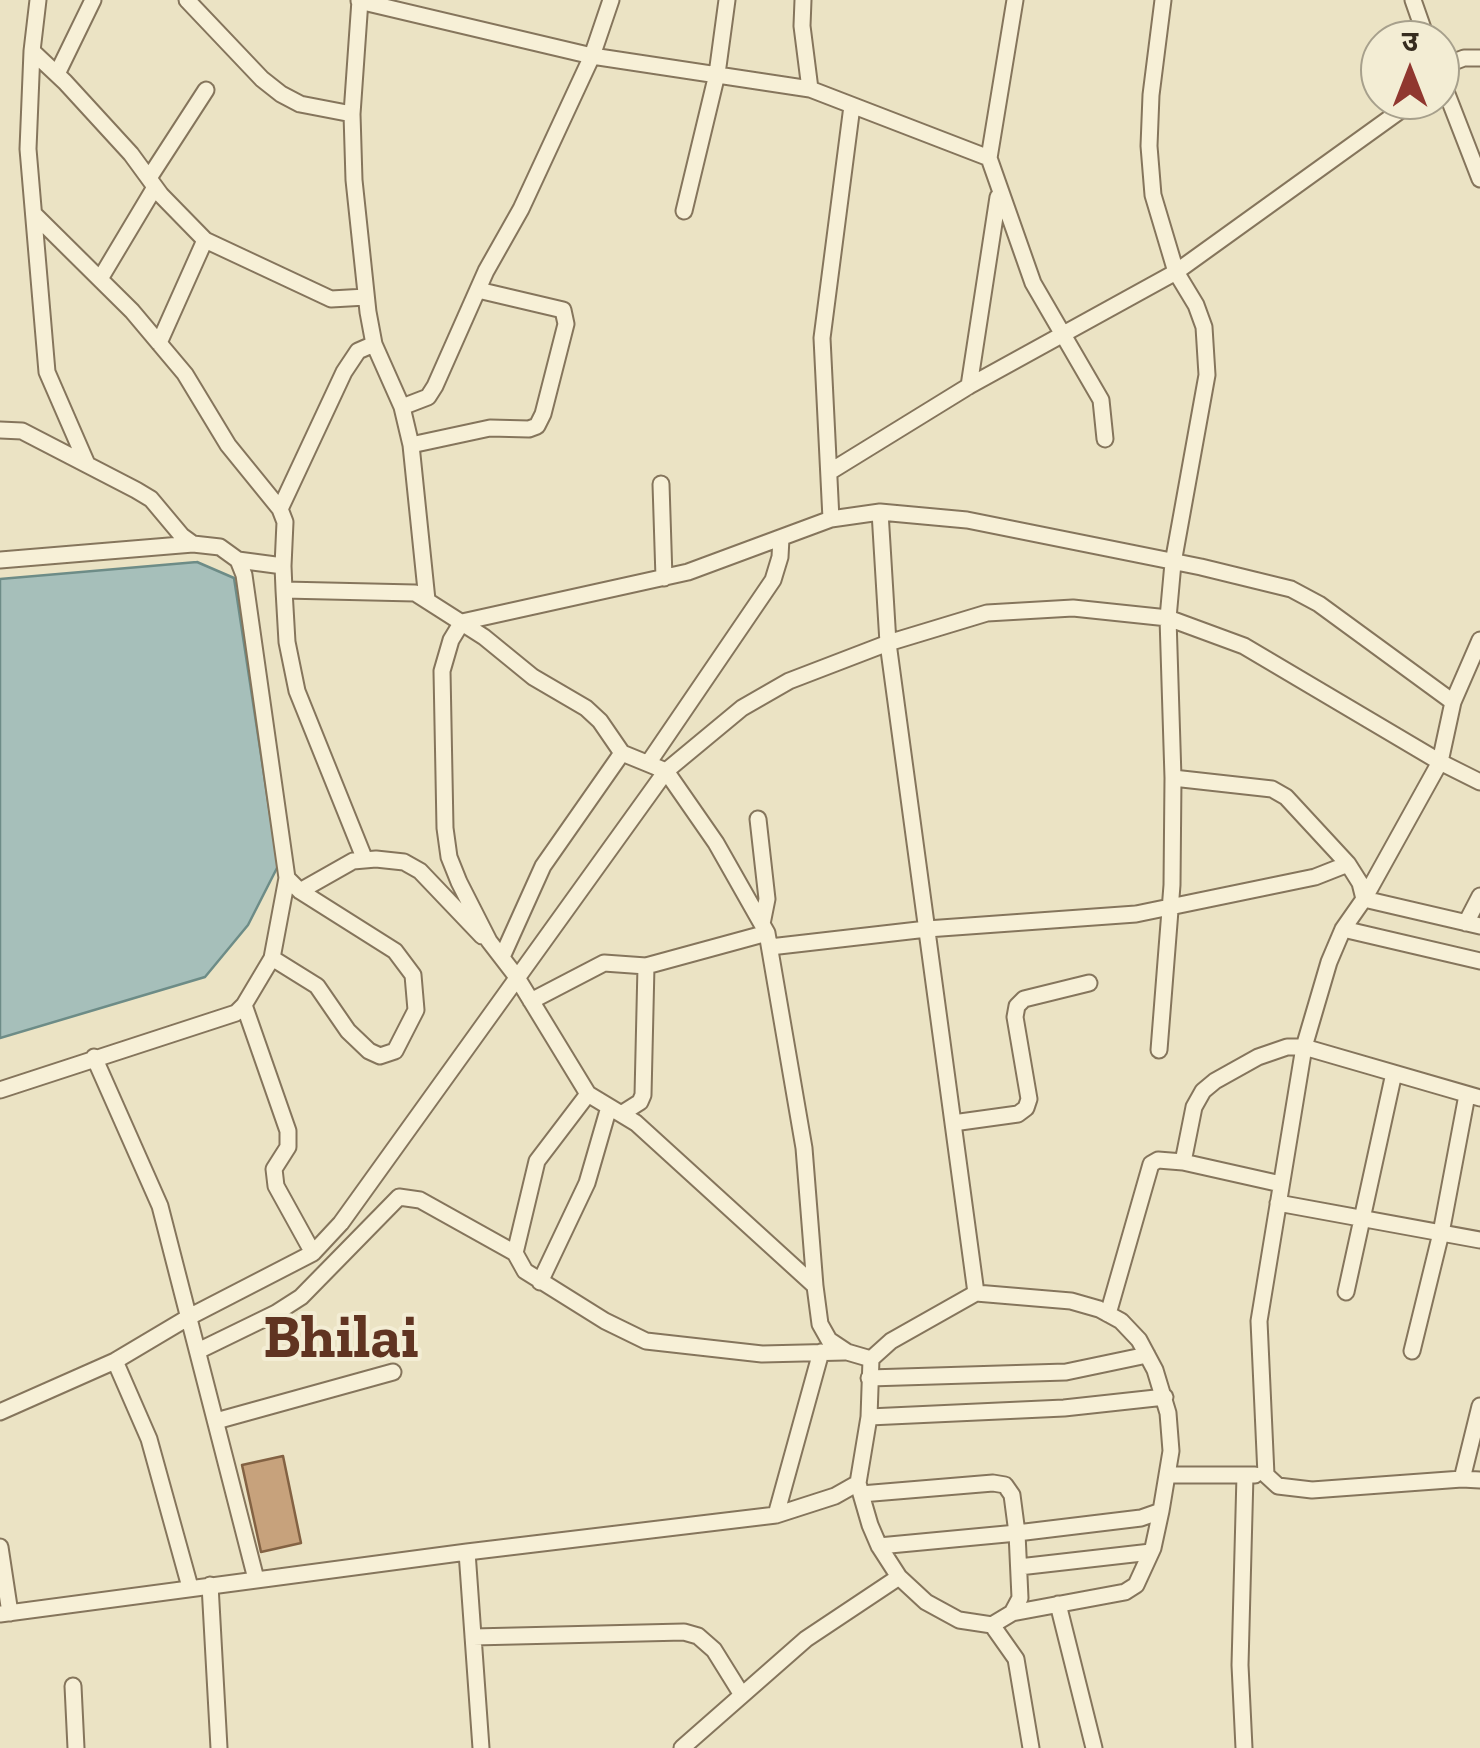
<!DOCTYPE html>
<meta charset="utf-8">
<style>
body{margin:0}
#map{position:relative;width:1480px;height:1748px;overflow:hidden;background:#ebe3c4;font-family:"Zilla Slab","Noto Sans Devanagari",serif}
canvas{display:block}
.north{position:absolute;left:1360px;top:20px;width:100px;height:100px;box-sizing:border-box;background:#f3edd4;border:2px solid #a7a08c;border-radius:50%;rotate:0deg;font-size:28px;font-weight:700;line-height:40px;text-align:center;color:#362c1f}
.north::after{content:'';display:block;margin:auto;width:35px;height:45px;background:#90372f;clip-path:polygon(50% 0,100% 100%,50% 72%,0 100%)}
</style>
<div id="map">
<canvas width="1480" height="1748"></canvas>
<div class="north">उ</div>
</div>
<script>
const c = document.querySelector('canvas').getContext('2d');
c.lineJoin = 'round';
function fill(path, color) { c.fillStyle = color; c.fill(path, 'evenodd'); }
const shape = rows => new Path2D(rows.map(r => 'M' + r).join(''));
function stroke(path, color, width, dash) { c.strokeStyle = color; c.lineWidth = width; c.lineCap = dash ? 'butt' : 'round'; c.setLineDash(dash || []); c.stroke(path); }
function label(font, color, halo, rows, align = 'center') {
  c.font = font + ' "Zilla Slab",serif'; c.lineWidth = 8; c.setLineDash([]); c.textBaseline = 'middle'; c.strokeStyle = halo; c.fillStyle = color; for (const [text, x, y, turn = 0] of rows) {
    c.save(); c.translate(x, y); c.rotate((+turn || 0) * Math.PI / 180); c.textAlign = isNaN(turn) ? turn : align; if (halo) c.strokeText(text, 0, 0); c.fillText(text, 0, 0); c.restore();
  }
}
const water = shape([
 [197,562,234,578,278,866,248,925,205,977,0,1038,0,579,197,562]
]);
fill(water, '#a6bfba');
stroke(water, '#6d8c87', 2.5);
const building = shape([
 [283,1456,301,1543,261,1552,242,1465,283,1456]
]);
fill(building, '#c7a27c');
stroke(building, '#836243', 2.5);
const minor = shape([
 [38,0,32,51,28,149,47,372,87,464],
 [187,0,262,79,281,94,300,104,352,114],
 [360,0,352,114,354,180,368,312,374,344,402,407,411,445,427,600],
 [803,0,802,26,810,89],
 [1413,0,1427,40],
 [359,1,592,56,810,89,989,158,1033,283,1101,400,1105,439],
 [32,51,65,82,131,154,161,195,205,240,331,299,366,297],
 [1440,73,1451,63,1464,58,1480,58],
 [57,74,93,0],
 [1440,76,1480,179],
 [989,158,1015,0],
 [149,178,206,90],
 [684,211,717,74,727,0],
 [34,214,132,311,185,374,228,445,280,509,285,522,283,566],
 [100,279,155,187],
 [159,343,205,240],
 [969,386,998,197],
 [402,407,428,397,435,386,486,271,521,209,592,56,611,0],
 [0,430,22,431,136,490,151,499,182,536,193,544,220,547,238,560,244,575,287,878,272,958,244,1005,236,1013,0,1090],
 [411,445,490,428,529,429,537,426,543,414,566,324,563,310,478,290],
 [831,471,969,386,1176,272,1415,100],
 [661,484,664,578],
 [280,509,344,372,358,351,374,344],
 [880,512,888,643,976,1293],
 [831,519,822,338,852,106],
 [0,560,193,544],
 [238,560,283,566,284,590,415,593,484,637,533,677,586,708,600,721,622,753,666,771,716,843,767,933,804,1148,815,1286],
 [284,590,287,642,297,691,365,860],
 [1480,640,1453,702,1440,762,1364,899,1343,929,1329,962,1304,1047,1259,1321,1266,1475,1278,1486,1312,1490,1462,1479,1480,1480],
 [649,762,773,580,780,557,781,538],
 [1173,778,1272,789,1286,797,1348,864,1360,883,1364,899,1480,926],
 [758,819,767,899,762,924],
 [300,891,353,861,376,859,404,862,420,871,482,936],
 [1466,923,1480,896],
 [1343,929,1480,961],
 [770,947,927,929,1136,914,1315,877,1348,864],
 [502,957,543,866,622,753],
 [272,958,317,986,348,1031,369,1051,380,1056,395,1051,416,1010,413,975,395,951,300,891,287,878],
 [531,1001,604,963,646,966,767,933],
 [244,1005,288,1131,288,1147,274,1169,276,1186,313,1253],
 [1159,1050,1172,885,1173,778,1168,618,1173,563,1207,375,1204,327,1196,305,1176,272,1153,195,1149,146,1151,95,1163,0],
 [94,1057,160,1206,256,1579],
 [588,1094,537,1161,515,1253,525,1271,605,1321,646,1341,762,1354,845,1352],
 [621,1114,640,1102,643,1095,646,966],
 [953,1123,1018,1114,1026,1108,1029,1099,1015,1017,1017,1006,1024,999,1089,983],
 [1183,1162,1281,1184],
 [1278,1203,1480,1240],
 [540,1282,587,1183,609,1107],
 [1346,1292,1394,1073],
 [1108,1314,1151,1164,1158,1160,1183,1162,1194,1107,1203,1091,1215,1081,1258,1057,1287,1047,1304,1047,1480,1098],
 [198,1351,276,1313,301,1297,399,1197,420,1200,515,1253],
 [1412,1351,1441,1233,1467,1095],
 [871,1359,847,1352,829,1340,820,1324,815,1286,636,1123,588,1094,516,976,489,941,459,882,449,857,445,828,442,671,451,640,462,622,688,572,831,519,880,512,967,520,1201,567,1291,589,1319,604,1453,702],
 [115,1361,149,1439,190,1587],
 [869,1378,1066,1372,1147,1355],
 [0,1412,115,1361,189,1317,313,1253,341,1223,666,771,742,708,789,681,888,643,987,613,1073,608,1168,618,1244,646,1440,762,1480,782],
 [869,1417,1064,1408,1165,1397],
 [216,1421,393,1372],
 [1169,1475,1255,1475],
 [1462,1479,1480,1406],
 [861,1494,993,1483,1005,1485,1012,1495,1017,1533,1020,1598,1012,1613,992,1625,959,1620,926,1602,899,1577,879,1546,870,1525,861,1494,858,1483,869,1417,871,1359,891,1341,976,1293,1071,1301,1099,1309,1121,1321,1139,1340,1155,1370,1168,1413,1171,1451,1161,1511,1141,1518,1017,1533,879,1546],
 [776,1515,821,1352],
 [0,1547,10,1613],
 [467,1552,481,1748],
 [1019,1567,1151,1552],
 [210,1585,219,1748],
 [1058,1604,1094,1748],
 [1012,1613,1125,1592,1136,1585,1153,1548,1161,1511],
 [0,1614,467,1552,776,1515,835,1496,858,1483],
 [992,1625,1016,1659,1031,1748],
 [473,1637,684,1632,698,1636,714,1650,742,1695],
 [73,1686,76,1748],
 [682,1748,806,1639,899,1577],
 [1244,1748,1240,1665,1245,1475]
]);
stroke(minor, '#85755c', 19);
stroke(minor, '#f7f0d7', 15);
label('bold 60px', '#603421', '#f3edd4', [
 ["Bhilai",341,1340]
]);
</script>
